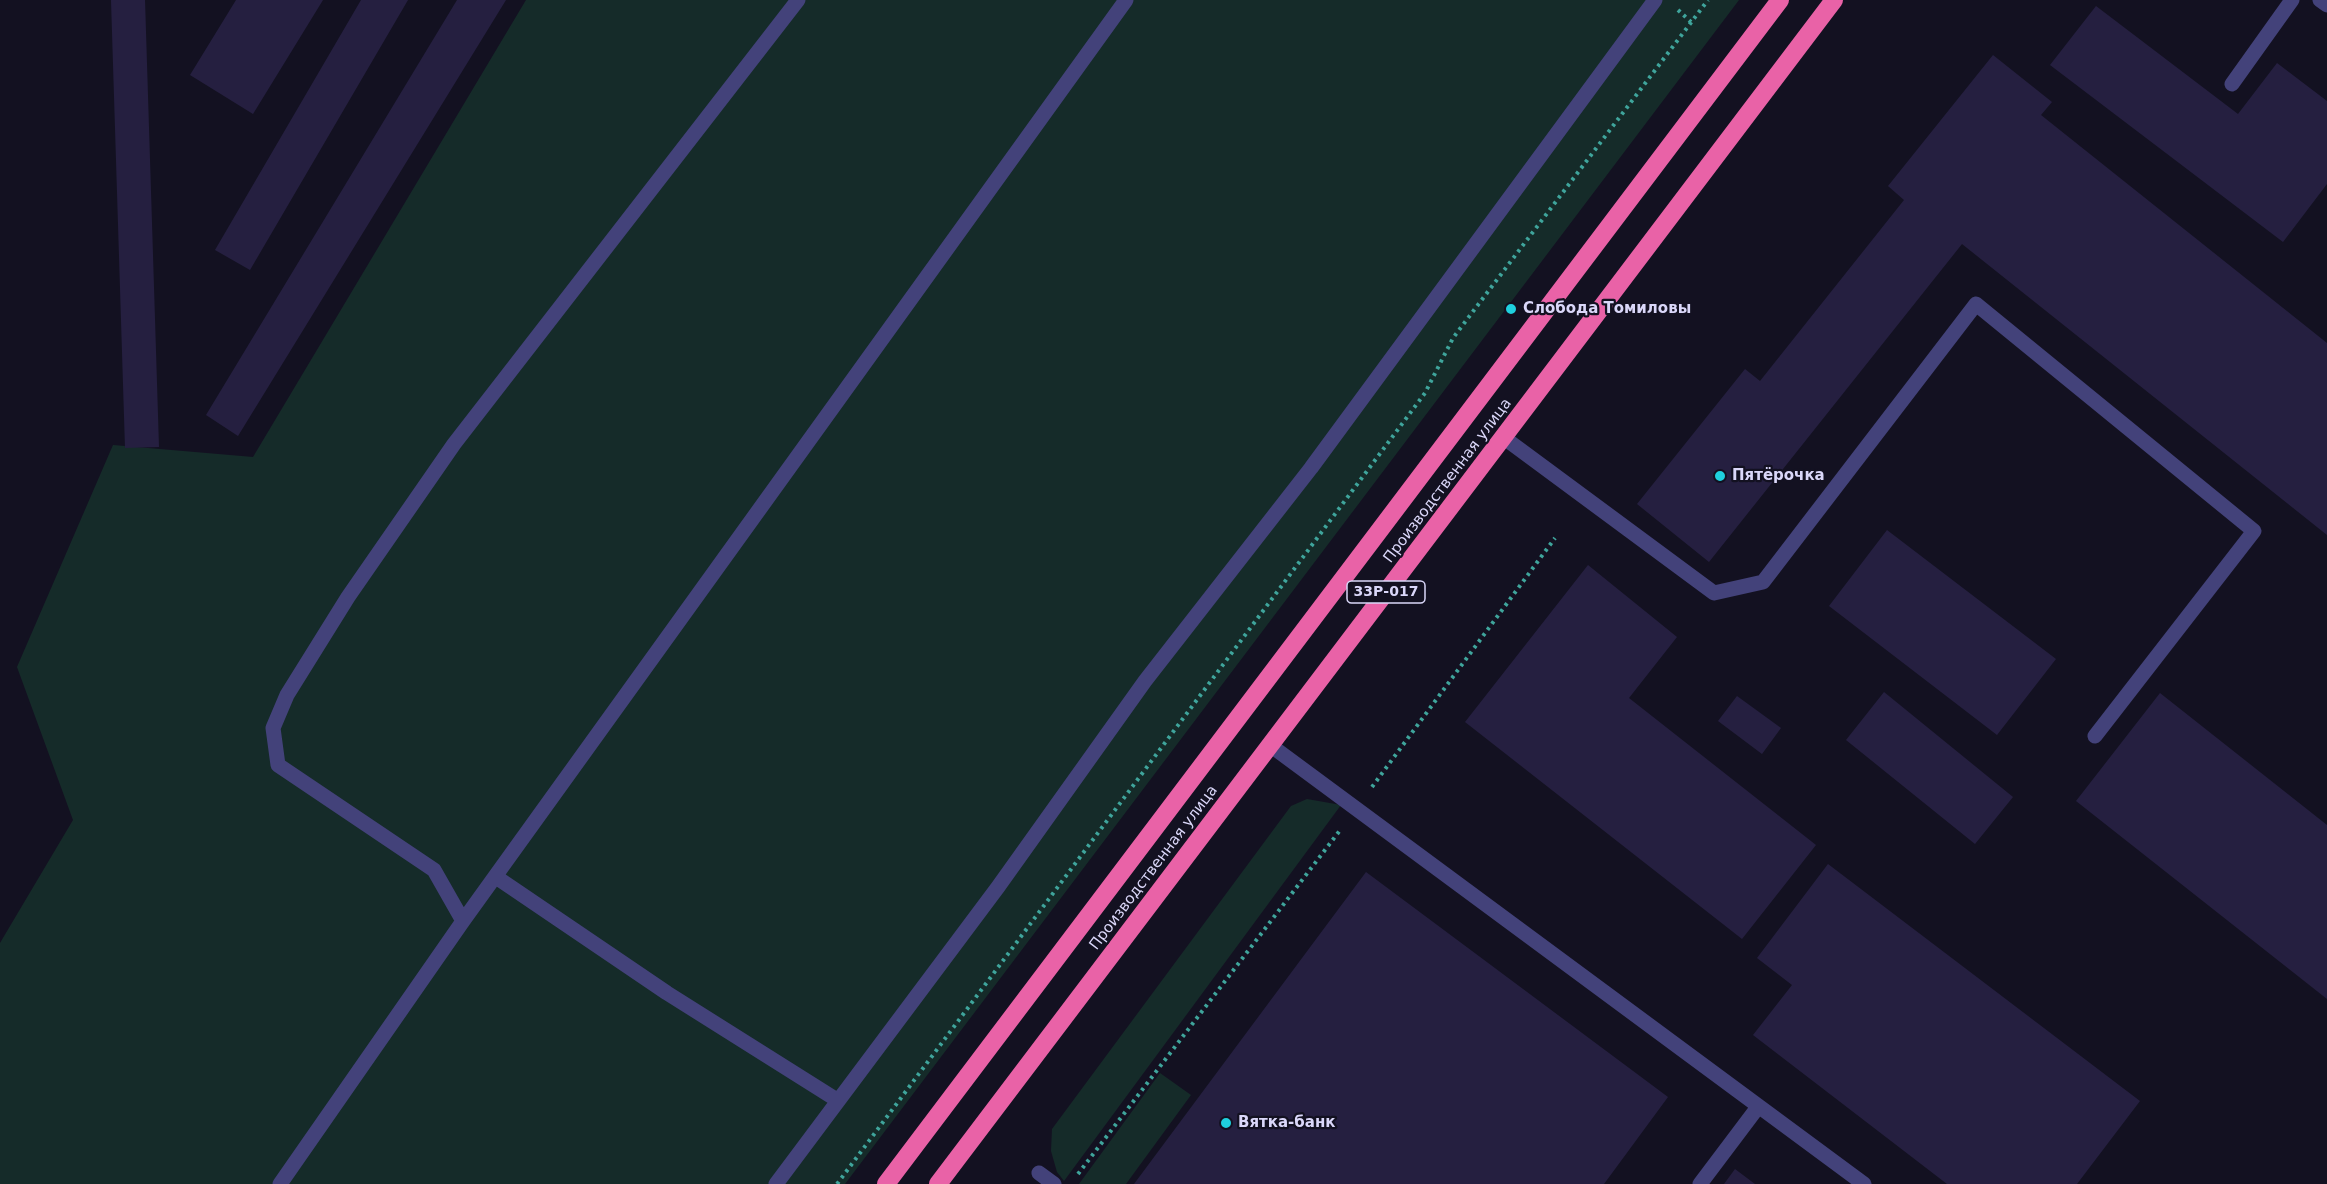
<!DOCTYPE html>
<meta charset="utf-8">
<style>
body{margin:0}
canvas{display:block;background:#131121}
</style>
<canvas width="2327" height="1184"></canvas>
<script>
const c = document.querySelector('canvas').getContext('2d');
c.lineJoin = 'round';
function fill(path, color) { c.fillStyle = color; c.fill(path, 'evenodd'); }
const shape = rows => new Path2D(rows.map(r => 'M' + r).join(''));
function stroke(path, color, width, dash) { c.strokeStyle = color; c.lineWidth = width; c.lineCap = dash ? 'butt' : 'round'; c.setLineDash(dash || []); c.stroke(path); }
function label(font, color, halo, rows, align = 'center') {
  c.font = font + ' "DejaVu Sans",sans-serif'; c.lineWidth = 4.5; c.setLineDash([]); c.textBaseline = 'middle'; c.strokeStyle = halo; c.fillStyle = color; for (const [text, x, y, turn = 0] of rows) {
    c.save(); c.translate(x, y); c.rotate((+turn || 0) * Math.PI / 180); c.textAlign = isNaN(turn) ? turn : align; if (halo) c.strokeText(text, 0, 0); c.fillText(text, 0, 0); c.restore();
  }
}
fill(shape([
 [526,0,1739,0,845,1184,0,1184,0,943,73,820,17,667,113,445,253,457],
 [1307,799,1341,805,1064,1181,1057,1172,1051,1151,1052,1129,1291,806],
 [1160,1073,1191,1095,1126,1184,1079,1184]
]), '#152b29');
fill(shape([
 [111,0,145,0,159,447,125,448],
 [236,0,323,0,253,114,190,75],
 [361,0,408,0,250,270,215,250],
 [457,0,506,0,238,436,206,415],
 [2096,6,2238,114,2277,63,2327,101,2327,184,2283,242,2050,65],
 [1993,55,2052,102,2041,115,2327,343,2327,535,1962,244,1709,562,1637,504,1745,369,1760,381,1904,200,1888,186],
 [1887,530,2056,659,1997,735,1829,606],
 [1588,565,1677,637,1629,698,1816,845,1742,939,1465,722],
 [1884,692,2013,797,1975,844,1846,740],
 [2160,693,2327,825,2327,999,2076,801],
 [1737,696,1781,728,1762,754,1718,721],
 [1828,864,2140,1101,2077,1184,1947,1184,1753,1035,1792,985,1757,958],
 [1366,872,1668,1097,1604,1184,1134,1184],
 [1735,1169,1755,1184,1724,1184]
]), '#251f40');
stroke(shape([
 [1678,10,1691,22],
 [1372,787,1555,538],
 [1078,1174,1341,829],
 [837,1184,1425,393,1453,338,1708,0]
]), '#3fa59c', 4, [3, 4.5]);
stroke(shape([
 [2320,0,2327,5],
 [2232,84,2292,0],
 [1503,437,1714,593,1763,582,1976,304,2254,531,2095,736],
 [1270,745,1864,1184],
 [496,877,667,993,837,1100],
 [463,921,434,870,278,765,273,728,287,695,348,597,454,444,798,0],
 [1039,1173,1054,1184],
 [280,1184,463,921,1126,0],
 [776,1184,998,887,1145,681,1311,468,1655,0],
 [1700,1184,1758,1107]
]), '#43427a', 15);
stroke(shape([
 [886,1184,1780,0],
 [938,1184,1834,0]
]), '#e962a7', 18);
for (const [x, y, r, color] of [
 [1511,309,6,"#1fd0de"],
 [1720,476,6,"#1fd0de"],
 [1226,1123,6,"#1fd0de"]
]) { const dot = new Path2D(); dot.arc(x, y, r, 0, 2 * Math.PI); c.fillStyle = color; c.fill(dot); stroke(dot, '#131121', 2); }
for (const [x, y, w] of [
 [1386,592,78]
]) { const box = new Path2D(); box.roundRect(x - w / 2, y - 11, w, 22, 4.5); c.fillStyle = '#131121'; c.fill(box); stroke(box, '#dad7f9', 1.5); }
label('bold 14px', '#dad7f9', null, [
 ["33Р-017",1386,592]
]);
label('bold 15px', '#dad7f9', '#131121', [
 ["Слобода Томиловы",1523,309],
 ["Пятёрочка",1732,476],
 ["Вятка-банк",1238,1123]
], 'left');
label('15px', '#dad7f9', '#131121', [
 ["Производственная улица",1448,481,-53],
 ["Производственная улица",1154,868,-53]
]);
</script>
